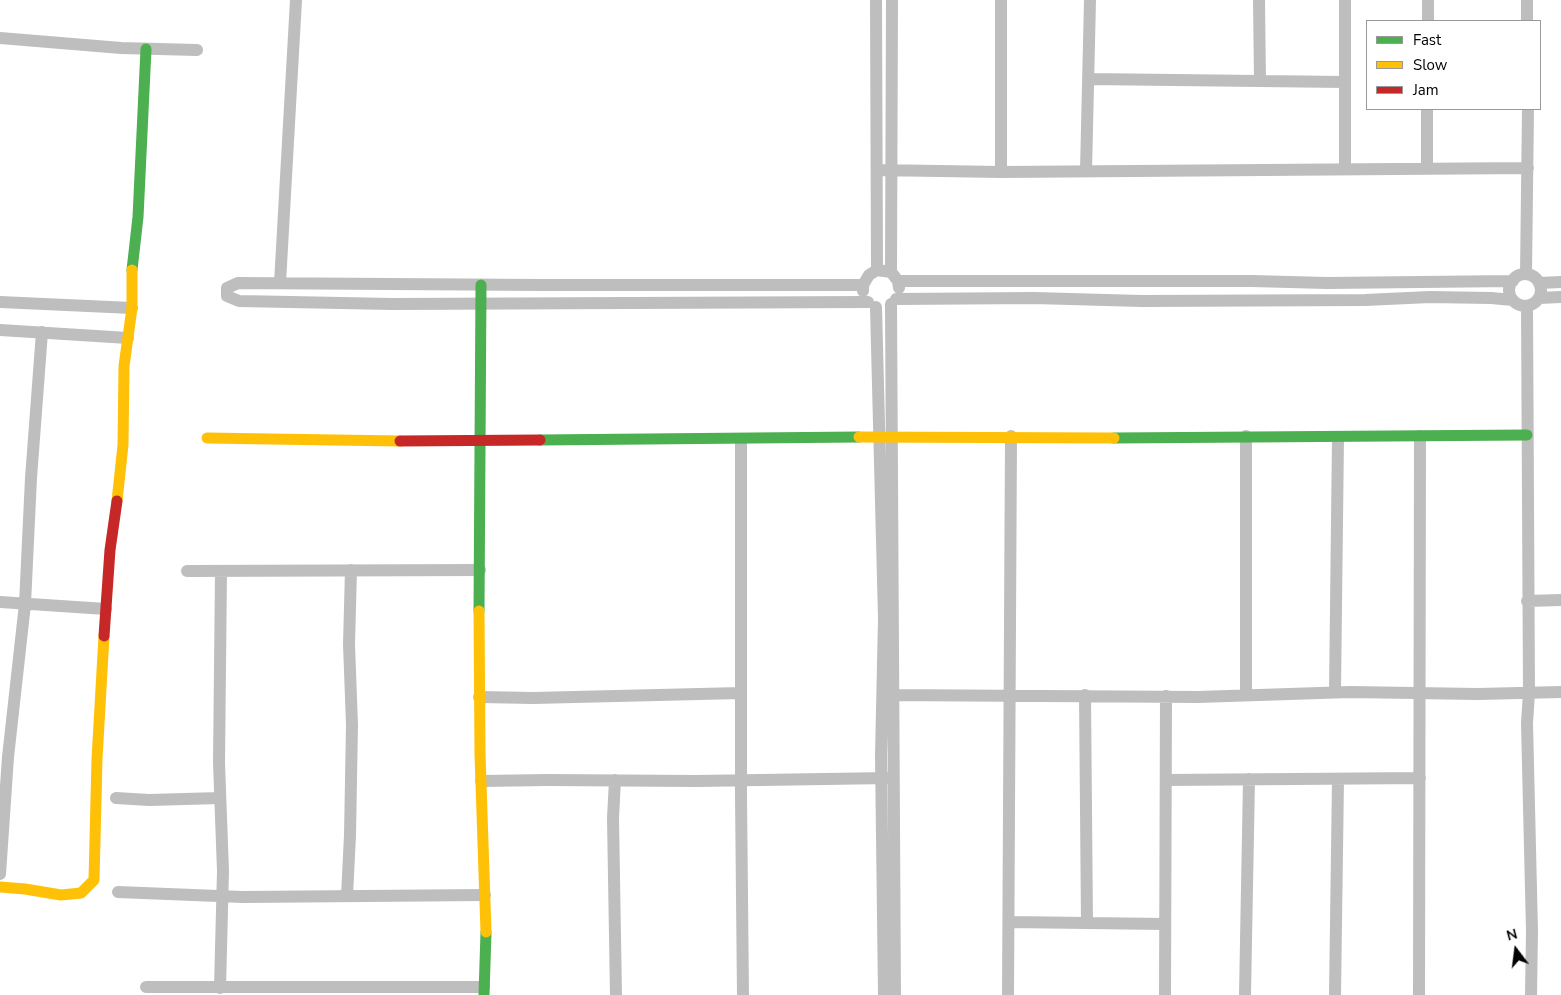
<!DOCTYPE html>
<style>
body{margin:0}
#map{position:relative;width:1561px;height:995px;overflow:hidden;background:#fff;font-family:"Nunito Sans",sans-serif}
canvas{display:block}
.legend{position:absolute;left:1366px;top:20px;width:175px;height:90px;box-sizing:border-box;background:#fff;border:1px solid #999;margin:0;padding:6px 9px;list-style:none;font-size:15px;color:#000}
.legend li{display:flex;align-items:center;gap:10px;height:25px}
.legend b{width:25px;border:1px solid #999}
.north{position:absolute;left:1491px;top:925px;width:50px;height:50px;-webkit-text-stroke:4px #fff;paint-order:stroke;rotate:345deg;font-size:14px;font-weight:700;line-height:20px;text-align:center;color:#000}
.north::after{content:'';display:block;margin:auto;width:18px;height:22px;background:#000;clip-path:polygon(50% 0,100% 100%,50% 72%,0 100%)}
</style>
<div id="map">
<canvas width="1561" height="995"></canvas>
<ul class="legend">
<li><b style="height:6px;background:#4caf50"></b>Fast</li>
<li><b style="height:6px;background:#ffc107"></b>Slow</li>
<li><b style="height:6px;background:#c62828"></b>Jam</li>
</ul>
<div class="north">N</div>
</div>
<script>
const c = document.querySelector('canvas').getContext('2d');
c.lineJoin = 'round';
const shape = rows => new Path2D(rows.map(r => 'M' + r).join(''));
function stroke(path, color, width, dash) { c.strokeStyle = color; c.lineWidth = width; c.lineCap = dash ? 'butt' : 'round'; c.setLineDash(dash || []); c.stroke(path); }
stroke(shape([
 [876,0,877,270],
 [892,0,891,272,898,281,899,288],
 [1001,0,1001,172],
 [1259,0,1260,81],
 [1345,0,1345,169],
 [1527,0,1527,21],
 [1428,21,1428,0],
 [0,38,121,48,197,50],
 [1089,79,1345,82],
 [1427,169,1427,109],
 [877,170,1001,172,1528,168],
 [1086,171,1090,0],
 [1526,274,1528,109],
 '1509 290a16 16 0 1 1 32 0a16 16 0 1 1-32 0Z',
 [898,281,1252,281,1327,283,1513,281],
 [280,283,296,0],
 [1539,283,1561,282],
 [863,285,542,285,238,283,227,288,227,296,239,301,392,304,868,302],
 [863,291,863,285,869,275,877,270,891,272],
 [1539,298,1561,297],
 [896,299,1034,298,1142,301,1365,300,1430,297,1491,298,1513,300],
 [0,302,132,308],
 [891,304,895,995],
 [1527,306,1529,693,1527,723,1532,931,1531,995],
 [876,307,884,618,881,756,884,995],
 [0,330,128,338],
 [1246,436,1246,695],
 [741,439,741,796,743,995],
 [187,571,480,570],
 [1527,601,1561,600],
 [0,602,106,609],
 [1335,692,1338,437],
 [887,695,1198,697,1350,692,1478,694,1561,692],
 [1085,695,1087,923],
 [479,697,533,698,741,693],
 [615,780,613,818,616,995],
 [1166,780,1420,778],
 [481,781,547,780,696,781,889,778],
 [116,798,149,800,220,798],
 [0,874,8,757,25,604,31,478,42,332],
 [118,892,243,897,485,895],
 [347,896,350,835,352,725,349,644,351,570],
 [1009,922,1165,924],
 [146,987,484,987],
 [220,988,223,871,219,763,221,571],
 [1008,995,1011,436],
 [1165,995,1166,696],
 [1245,995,1249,779],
 [1335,995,1338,779],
 [1419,995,1420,436]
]), '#bebebe', 12);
stroke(shape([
 [132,270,138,217,146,49],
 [1114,438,1527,435],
 [540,440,859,437],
 [479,611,481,285],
 [484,995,486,932]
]), '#4caf50', 11);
stroke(shape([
 [859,437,1114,438],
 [207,438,400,441],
 [117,501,123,445,124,366,132,308,132,270],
 [479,611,480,754,486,932],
 [0,887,25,889,61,895,81,893,94,880,97,759,104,636]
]), '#ffc107', 11);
stroke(shape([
 [400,441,540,440],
 [104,636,110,550,117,501]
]), '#c62828', 11);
</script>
